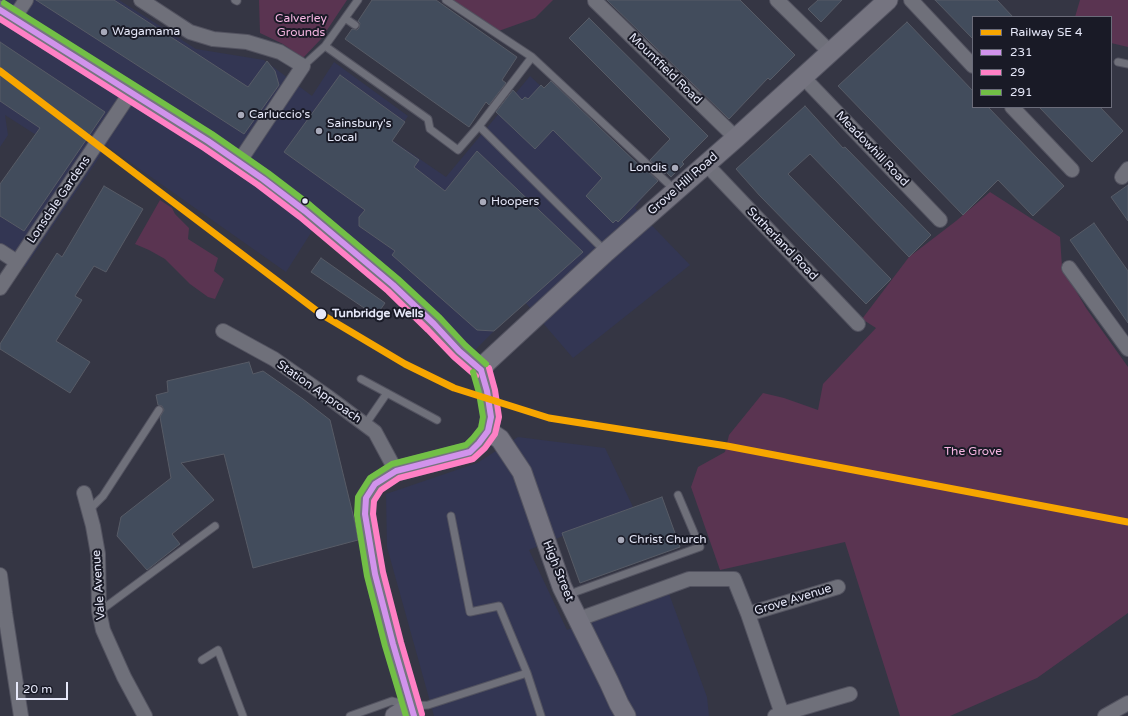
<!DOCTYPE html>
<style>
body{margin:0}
#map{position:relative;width:1128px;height:716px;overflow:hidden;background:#353644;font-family:"Varela Round",sans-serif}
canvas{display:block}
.legend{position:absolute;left:972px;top:16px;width:140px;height:92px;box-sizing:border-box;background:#191a26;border:1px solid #6b6c7a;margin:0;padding:5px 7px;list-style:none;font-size:12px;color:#e6e8f9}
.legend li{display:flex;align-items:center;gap:8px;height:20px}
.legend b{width:20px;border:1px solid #6b6c7a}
.scale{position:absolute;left:16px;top:682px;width:52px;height:18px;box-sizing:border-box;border:2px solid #e6e8f9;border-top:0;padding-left:5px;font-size:12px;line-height:14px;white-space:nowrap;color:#e6e8f9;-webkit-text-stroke:3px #191a26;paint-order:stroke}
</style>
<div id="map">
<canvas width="1128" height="716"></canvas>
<ul class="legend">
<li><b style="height:5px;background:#f7a600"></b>Railway SE 4</li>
<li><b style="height:5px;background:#d193ec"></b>231</li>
<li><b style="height:5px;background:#ff80c5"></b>29</li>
<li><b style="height:5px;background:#72bf46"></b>291</li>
</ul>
<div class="scale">20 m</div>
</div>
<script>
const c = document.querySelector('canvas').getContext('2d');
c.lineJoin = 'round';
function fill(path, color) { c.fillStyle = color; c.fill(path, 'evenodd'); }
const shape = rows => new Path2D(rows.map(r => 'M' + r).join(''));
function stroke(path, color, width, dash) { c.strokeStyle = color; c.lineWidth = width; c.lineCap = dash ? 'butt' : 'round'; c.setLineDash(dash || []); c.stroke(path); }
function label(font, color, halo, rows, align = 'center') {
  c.font = font + ' "Varela Round",sans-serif'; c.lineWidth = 4; c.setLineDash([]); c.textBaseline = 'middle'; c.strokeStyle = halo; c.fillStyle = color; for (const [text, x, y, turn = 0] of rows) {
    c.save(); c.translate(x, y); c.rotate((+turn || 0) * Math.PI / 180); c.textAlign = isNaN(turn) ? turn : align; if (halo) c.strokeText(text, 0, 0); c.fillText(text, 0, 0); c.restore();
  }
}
fill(shape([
 [0,0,119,0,196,49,264,60,312,96,334,62,408,116,392,140,446,177,530,76,649,189,635,208,690,265,573,358,524,301,474,351,455,333,321,217,286,272,107,146,25,267,0,250,0,216,24,231,69,156,5,115,8,135,0,147],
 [518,437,605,448,633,507,529,550,567,630,668,591,707,697,709,716,434,716,387,547,386,494,477,463]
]), '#333653');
fill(shape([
 [259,0,347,0,321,39,303,58,283,44,260,33],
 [448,0,553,0,535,18,493,33],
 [1080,0,1128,0,1128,47,1111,43,1111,17,1075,17],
 [990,192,1060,237,1062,267,1086,308,1128,367,1128,613,1037,678,950,716,900,716,845,542,720,570,691,487,698,467,725,452,729,435,763,393,784,398,818,410,823,384,876,328,862,319,909,257,956,221],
 [160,200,172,208,175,214,189,228,188,239,218,258,214,271,224,279,215,299,208,297,190,284,165,259,149,250,135,244]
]), '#5a3451');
const building = shape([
 [36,0,114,0,248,87,267,61,275,71,279,85,244,134,36,0],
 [372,0,436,0,517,57,502,80,506,83,489,105,486,102,469,127,345,39,352,29,357,30,359,28,360,23,358,21,372,0],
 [607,0,740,0,795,55,770,80,768,78,729,119,607,0],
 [818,0,842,0,821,22,808,9,818,0],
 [935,0,997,0,1013,17,973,17,973,39,935,0],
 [589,18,708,136,682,162,684,164,671,177,666,172,665,174,650,160,670,139,569,38,589,18],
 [907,22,973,91,973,107,988,107,1064,186,1033,216,998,180,963,215,838,86,907,22],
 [0,42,105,112,24,231,0,216,0,184,40,128,0,101,0,42],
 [340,75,405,122,392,141,419,160,414,167,445,191,477,151,583,252,494,331,477,330,392,255,395,251,359,226,359,217,365,210,284,152,340,75],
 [551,81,642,168,643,167,658,181,618,222,616,220,613,223,586,196,602,178,553,130,535,149,496,112,513,90,522,100,525,97,528,99,541,85,544,88,551,81],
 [805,106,843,148,845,147,931,235,909,257,810,154,788,174,891,279,866,304,760,196,736,169,805,106],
 [1039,107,1100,107,1123,131,1092,162,1039,107],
 [1128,185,1128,221,1111,197,1128,185],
 [104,186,143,209,106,272,94,266,75,296,82,300,56,341,90,362,70,393,0,349,0,344,57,253,62,257,104,186],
 [1094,223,1128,271,1128,323,1070,240,1094,223],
 [321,258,385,303,376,316,311,272,321,258],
 [249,362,253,374,263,371,303,399,330,420,355,523,358,540,253,568,224,454,181,463,214,500,172,534,180,544,147,570,117,536,121,517,171,478,160,417,164,410,162,406,158,405,156,395,168,392,167,381,249,362],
 [662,497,680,547,580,583,562,533,662,497]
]);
fill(building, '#424c5c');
stroke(building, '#575b66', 1);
const lane = shape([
 [235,0,237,1],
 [446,0,532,57,675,190],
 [345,18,355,25],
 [325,46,428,119,430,129,458,150,479,126,532,57],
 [1118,62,1128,64],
 [303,66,325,46,358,0],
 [479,126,605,251],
 [361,379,437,420],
 [365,425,387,393],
 [89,510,103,496,159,410],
 [451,516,470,612,499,606,527,673,541,716],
 [567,595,700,547,678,495],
 [100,611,215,526],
 [202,660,218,650,243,716],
 [350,716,392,701,411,706,428,705,527,673]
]);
const street = shape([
 [141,0,190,32,213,39,247,42,280,52,303,66,239,162],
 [596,0,595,1,736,138],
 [777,0,830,52],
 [911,0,973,66],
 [14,18,26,0],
 [803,77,940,220],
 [1012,107,1072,170],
 [706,164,858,324],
 [1122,177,1128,169],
 [0,251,17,262],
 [1069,268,1128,349],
 [0,288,131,92],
 [223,331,274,359,328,397,375,432,396,471],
 [84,493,93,526,98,554,99,611,103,630,124,677,145,716],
 [0,575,5,613,21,716],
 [748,614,838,587],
 [579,619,689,579,734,579,748,614,782,714],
 [775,716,850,694],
 [1105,716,1128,703]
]);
const secondary = shape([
 [0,10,208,141,263,179,305,211,393,285,434,324,459,351,481,370],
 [481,370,487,362,606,252,736,138,888,0],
 [488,431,500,439,522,472,562,587,609,682,619,704,626,716],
 [395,716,411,706],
 [414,716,393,644,375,574,365,514,366,498,375,484,396,471,470,452,479,443,488,431,491,417,487,391,481,370]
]);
stroke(lane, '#535360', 9);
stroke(street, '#535360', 16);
stroke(secondary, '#535360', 21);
stroke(lane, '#6f707a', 7);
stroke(street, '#6f707a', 14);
stroke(secondary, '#757480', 19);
stroke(shape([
 [0,10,208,141,263,179,305,211,393,285,434,324,459,351,481,370],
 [414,716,393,644,375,574,365,514,366,498,375,484,396,471,470,452,479,443,488,431,491,417,487,391,481,370]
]), '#d193ec', 6);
stroke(shape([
 [0,19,204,148,258,185,300,217,388,291,428,330,454,357,476,376],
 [422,714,401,642,383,572,373,514,374,501,381,490,399,478,473,459,485,448,495,434,499,417,495,390,489,368]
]), '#ff80c5', 6);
stroke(shape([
 [4,3,212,134,268,173,310,205,398,279,440,318,465,345,486,364],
 [406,716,385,646,367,576,357,515,358,497,370,478,392,464,466,445,473,438,481,428,483,417,479,393,473,372]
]), '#72bf46', 6);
stroke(shape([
 [0,71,321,314,405,364,454,388,549,418,727,446,1128,522]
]), '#f7a600', 7);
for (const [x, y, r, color] of [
 [104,32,4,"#a8aaba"],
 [241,115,4,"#a8aaba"],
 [319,131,4,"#a8aaba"],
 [675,168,4,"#a8aaba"],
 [305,201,3.5,"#e6e8f9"],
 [483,202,4,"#a8aaba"],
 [321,314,6,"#e6e8f9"],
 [621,540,4,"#a8aaba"]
]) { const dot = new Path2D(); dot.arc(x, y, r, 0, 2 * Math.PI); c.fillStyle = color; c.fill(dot); stroke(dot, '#191a26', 1.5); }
label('12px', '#f5b5e1', '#191a26', [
 ["Calverley",301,19],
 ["Grounds",301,33],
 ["The Grove",973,452]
]);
label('12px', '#e6e8f9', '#191a26', [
 ["Wagamama",112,32],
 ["Carluccio's",249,115],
 ["Sainsbury's",327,124],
 ["Local",327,138],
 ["Londis",667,168,"right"],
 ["Hoopers",491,202],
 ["Christ Church",629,540]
], 'left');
label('12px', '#e6e8f9', '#191a26', [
 ["Mountfield Road",665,69,44],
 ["Meadowhill Road",872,149,46],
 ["Grove Hill Road",683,184,-41],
 ["Lonsdale Gardens",59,200,-56],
 ["Sutherland Road",782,244,46],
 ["Station Approach",319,392,35],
 ["High Street",558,571,68],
 ["Vale Avenue",99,585,-94],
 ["Grove Avenue",793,600,-17]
]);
label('bold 12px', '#e6e8f9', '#191a26', [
 ["Tunbridge Wells",332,314]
], 'left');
</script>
